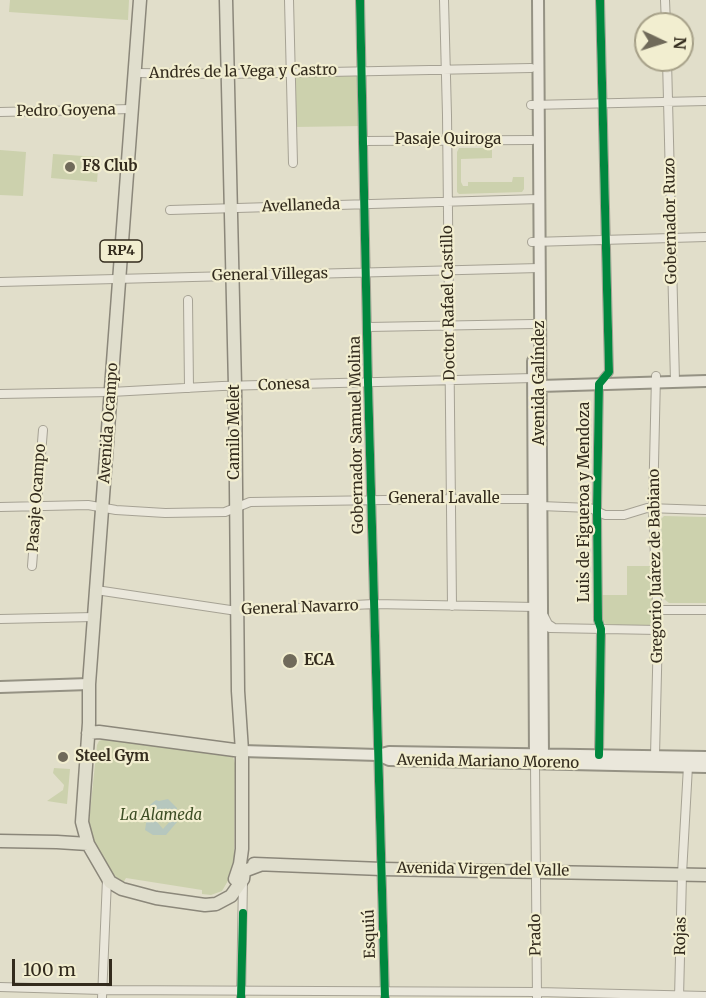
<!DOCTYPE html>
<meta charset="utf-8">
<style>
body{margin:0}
#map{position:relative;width:706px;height:998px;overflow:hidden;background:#e1deca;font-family:Merriweather,serif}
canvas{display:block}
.north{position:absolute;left:634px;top:12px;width:60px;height:60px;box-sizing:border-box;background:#f2eed0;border:2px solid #a6a088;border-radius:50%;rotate:94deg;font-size:16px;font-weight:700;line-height:24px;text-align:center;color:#332b1d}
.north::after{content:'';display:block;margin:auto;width:21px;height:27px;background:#706a5a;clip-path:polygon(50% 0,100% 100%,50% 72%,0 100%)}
.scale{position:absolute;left:12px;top:959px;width:100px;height:27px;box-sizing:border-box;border:3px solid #332b1d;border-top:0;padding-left:8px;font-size:18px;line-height:21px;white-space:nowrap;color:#332b1d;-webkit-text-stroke:4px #f2eed0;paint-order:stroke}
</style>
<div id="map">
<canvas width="706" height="998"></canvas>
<div class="north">N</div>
<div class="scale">100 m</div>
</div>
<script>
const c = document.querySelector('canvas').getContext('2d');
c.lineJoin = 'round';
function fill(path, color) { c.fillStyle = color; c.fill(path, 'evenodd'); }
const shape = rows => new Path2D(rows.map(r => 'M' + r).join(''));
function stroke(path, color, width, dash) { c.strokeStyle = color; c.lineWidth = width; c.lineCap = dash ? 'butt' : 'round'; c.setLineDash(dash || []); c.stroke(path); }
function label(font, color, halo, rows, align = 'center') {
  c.font = font + ' Merriweather,serif'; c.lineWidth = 4.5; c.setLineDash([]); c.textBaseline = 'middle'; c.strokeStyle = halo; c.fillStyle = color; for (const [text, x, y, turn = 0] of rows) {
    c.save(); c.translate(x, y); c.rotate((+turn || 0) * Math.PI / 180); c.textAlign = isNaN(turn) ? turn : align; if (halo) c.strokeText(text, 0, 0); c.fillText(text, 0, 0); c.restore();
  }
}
fill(shape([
 [10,0,129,0,128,20,9,12],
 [352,74,358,76,360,80,361,126,295,127,294,82,296,77],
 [459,148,492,148,492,158,461,159,461,182,463,186,468,186,468,182,512,182,513,177,524,177,524,189,522,192,459,194,457,192,457,152],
 [0,150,26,152,23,196,0,195],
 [53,154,99,157,97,182,51,178],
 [664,516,706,517,706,603,669,603,664,599,661,519],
 [627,566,652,566,653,622,649,627,607,626,600,616,601,595,627,595],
 [104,739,233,757,235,763,234,863,229,879,222,891,211,895,202,894,202,890,126,878,123,883,109,871,94,842,89,822,97,745,99,741],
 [54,768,70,769,67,804,47,801,63,790,64,785,53,773]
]), '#ccd1ad');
fill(shape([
 [168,799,177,808,177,822,166,835,153,835,145,830,148,811,163,829,173,818,165,808,158,814,150,805,156,800,159,801]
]), '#b6c7be');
const street = shape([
 [289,0,293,163],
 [360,0,368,382,385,998],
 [444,0,447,115,452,606],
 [665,0,666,24],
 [667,60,675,382],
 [135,73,227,74,531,68],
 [531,105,706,101],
 [0,112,132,109],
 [364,141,532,140],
 [170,210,539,199],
 [532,242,706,237],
 [0,282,539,268],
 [188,300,189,388],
 [368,327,533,324],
 [0,394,111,392,222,386,533,378],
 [0,507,88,505,116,510,165,513,225,512,250,502,451,499,533,499,541,506,590,508,605,515,624,515,647,508,706,510],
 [32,566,43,430],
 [96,590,237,611,374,604,536,607],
 [657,610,706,610],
 [544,616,548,624,554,628],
 [0,619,94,617],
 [550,628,658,630],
 [599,755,601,629,598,620,597,511,599,384,609,372,600,0],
 [655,756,658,630,653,508,656,376],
 [535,763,537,998],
 [0,987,102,990,537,992,706,996],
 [102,998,107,879],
 [241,998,243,880],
 [679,998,682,874,688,766]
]);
const secondary = shape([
 [533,361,535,763],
 [537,382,540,386,706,381],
 [0,687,89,684],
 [242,751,378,755,389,752,706,757],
 [378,755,389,760,706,767],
 [535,763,543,755,538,0]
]);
const primary = shape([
 [140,0,89,684,89,723,82,822,88,844,110,882,122,889,156,898,205,905,216,904,231,896,243,879,244,871,260,865],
 [226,0,235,386,238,691,242,751,242,849,240,864,235,879],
 [88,733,99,732,242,751],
 [0,841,57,842,88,844],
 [254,864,382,869,706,875]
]);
stroke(street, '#a6a294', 10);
stroke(secondary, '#959284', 14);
stroke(primary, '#8b877a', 15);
stroke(street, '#eae7db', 8);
stroke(secondary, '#eae7db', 10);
stroke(primary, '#e0decd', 12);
stroke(shape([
 [360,0,368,382,385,998],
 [599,755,601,629,598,620,597,511,599,384,609,372,600,0],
 [241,998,243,913]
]), '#00873e', 8);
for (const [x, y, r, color] of [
 [70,167,6,"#706a5a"],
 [290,661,8,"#706a5a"],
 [63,757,6,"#706a5a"]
]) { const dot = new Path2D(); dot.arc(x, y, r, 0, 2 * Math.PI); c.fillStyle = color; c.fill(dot); stroke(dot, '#f2eed0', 2); }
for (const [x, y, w] of [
 [121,251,42]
]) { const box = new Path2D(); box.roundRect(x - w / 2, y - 11, w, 22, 4.5); c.fillStyle = '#f2eed0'; c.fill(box); stroke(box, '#332b1d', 1.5); }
label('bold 14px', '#332b1d', null, [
 ["RP4",121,251]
]);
label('15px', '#332b1d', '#f2eed0', [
 ["Andrés de la Vega y Castro",243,72,-1],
 ["Pedro Goyena",66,111,-1],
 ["Pasaje Quiroga",448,140],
 ["Avellaneda",301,206,-2],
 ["Gobernador Ruzo",671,221,-91],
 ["General Villegas",270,275,-1],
 ["Doctor Rafael Castillo",449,303,-91],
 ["Avenida Galíndez",540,383,-90],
 ["Conesa",284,385,-2],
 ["Avenida Ocampo",109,423,-86],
 ["Camilo Melet",235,432,-90],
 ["Gobernador Samuel Molina",357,435,-91],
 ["Pasaje Ocampo",37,498,-86],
 ["General Lavalle",444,499],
 ["Luis de Figueroa y Mendoza",585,502,-90],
 ["Gregorio Juárez de Babiano",656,566,-91],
 ["General Navarro",300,608,-2],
 ["Avenida Mariano Moreno",488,762,1],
 ["Avenida Virgen del Valle",483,870,1],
 ["Esquiú",370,934,-92],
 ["Prado",536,935,-91],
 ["Rojas",681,936,-89]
]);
label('bold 15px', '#332b1d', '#f2eed0', [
 ["F8 Club",82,167],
 ["ECA",304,661],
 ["Steel Gym",75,757]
], 'left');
label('italic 15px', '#3d4e25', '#f2eed0', [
 ["La Alameda",161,816]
]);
</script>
